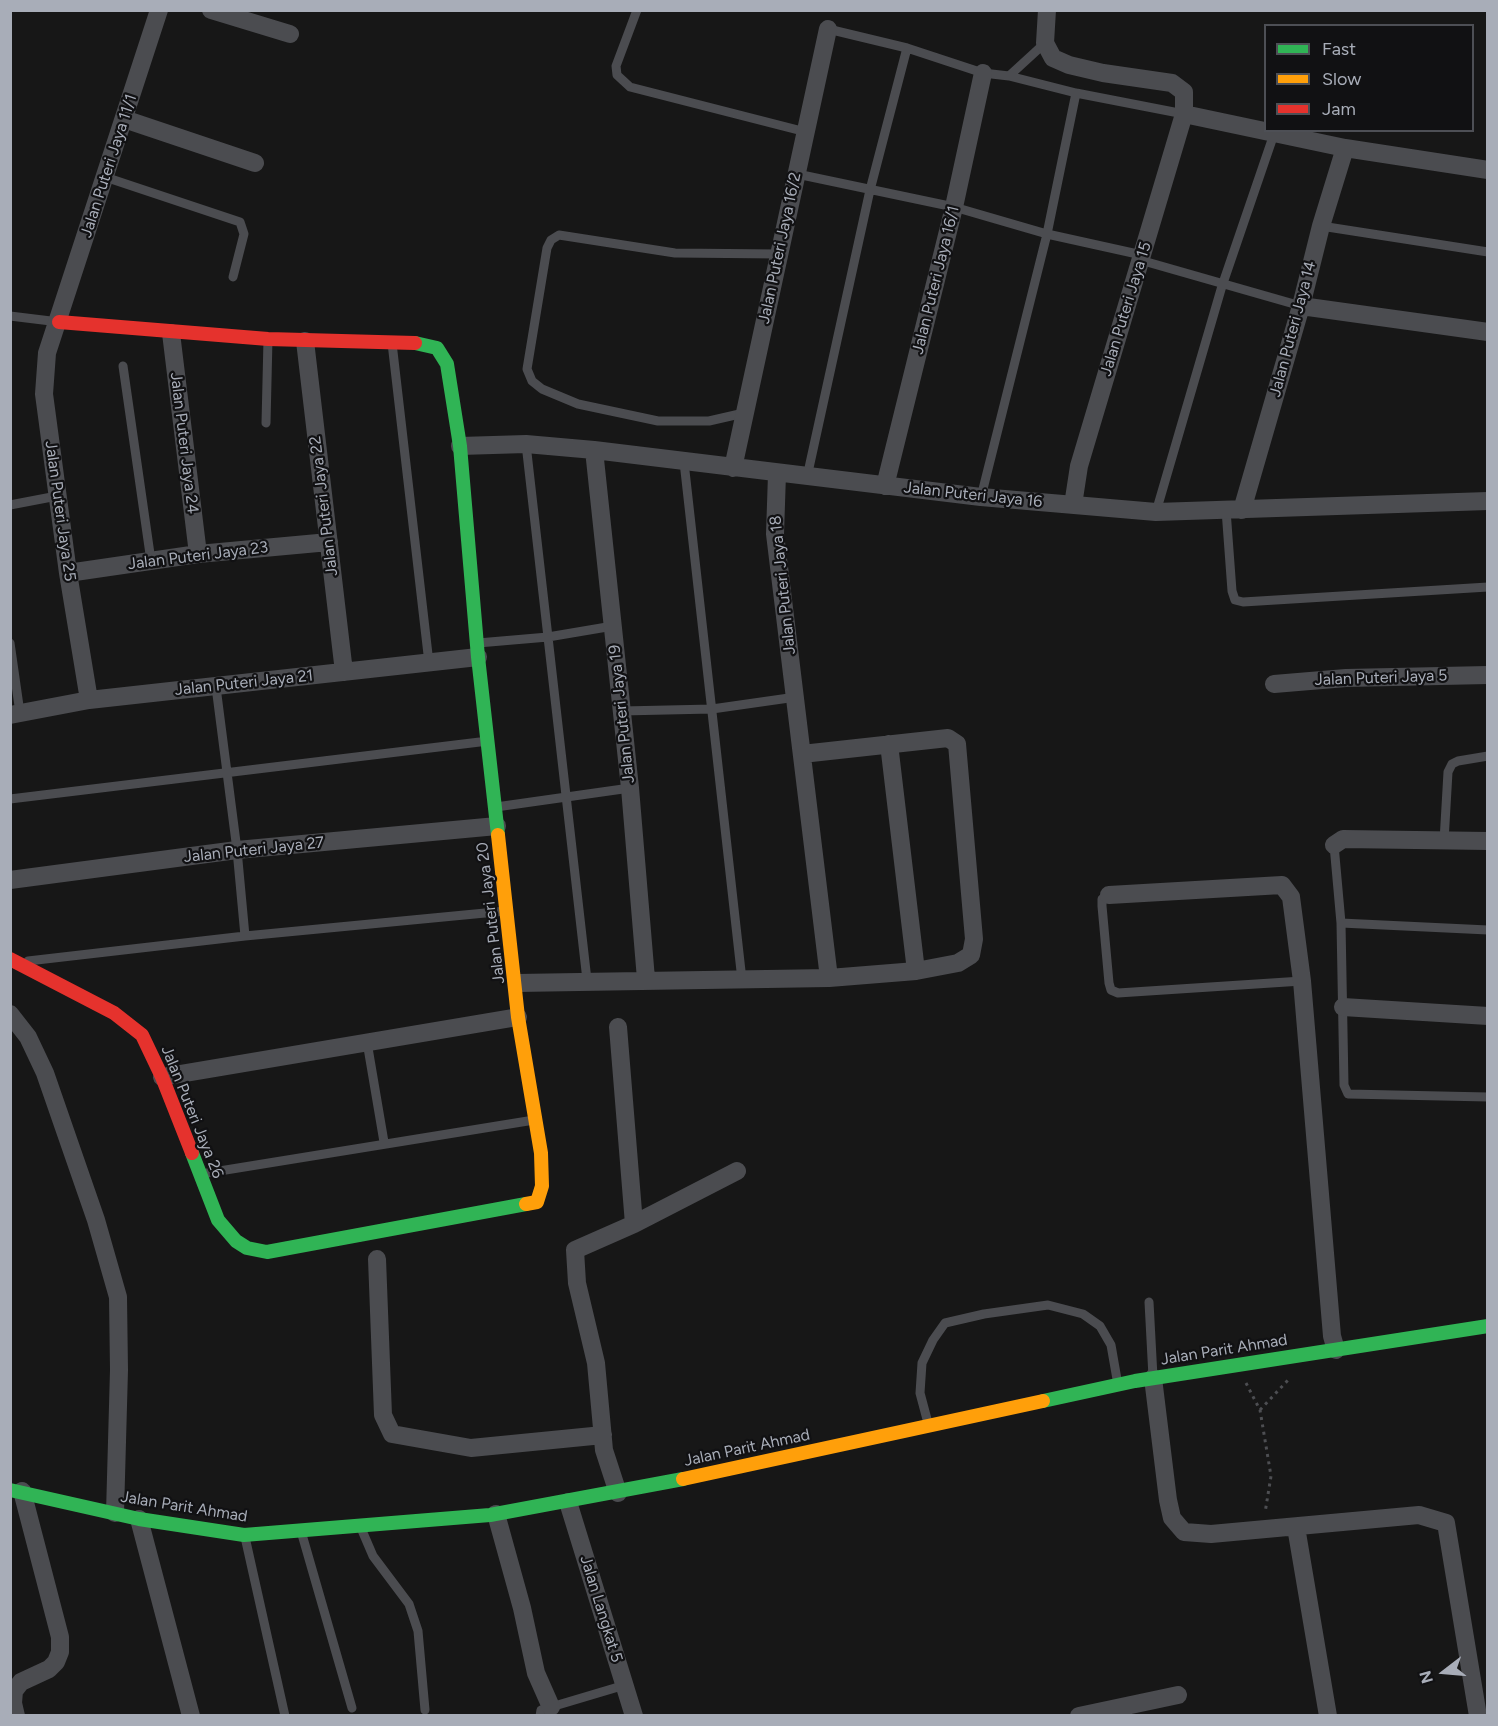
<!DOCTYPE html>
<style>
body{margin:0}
#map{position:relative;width:1498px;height:1726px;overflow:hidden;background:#171717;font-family:Figtree,sans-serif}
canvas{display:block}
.frame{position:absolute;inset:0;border:12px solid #a8adb8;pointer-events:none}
.legend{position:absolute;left:1264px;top:24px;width:210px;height:108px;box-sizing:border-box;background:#111113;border:2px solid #4d4f55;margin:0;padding:8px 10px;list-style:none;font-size:18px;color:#a8adb8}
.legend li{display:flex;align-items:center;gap:12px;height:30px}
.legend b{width:30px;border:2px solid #4d4f55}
.north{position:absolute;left:1414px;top:1642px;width:60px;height:60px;-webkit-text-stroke:4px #111113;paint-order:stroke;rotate:254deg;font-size:16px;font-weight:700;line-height:24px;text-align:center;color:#a8adb8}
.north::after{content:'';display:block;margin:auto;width:21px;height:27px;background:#a8adb8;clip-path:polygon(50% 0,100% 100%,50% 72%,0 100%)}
</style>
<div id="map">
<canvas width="1498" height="1726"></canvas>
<div class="frame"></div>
<ul class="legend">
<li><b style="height:8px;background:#30b455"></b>Fast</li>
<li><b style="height:8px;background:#ff9f0a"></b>Slow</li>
<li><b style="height:8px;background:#e5322d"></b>Jam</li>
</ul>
<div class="north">N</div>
</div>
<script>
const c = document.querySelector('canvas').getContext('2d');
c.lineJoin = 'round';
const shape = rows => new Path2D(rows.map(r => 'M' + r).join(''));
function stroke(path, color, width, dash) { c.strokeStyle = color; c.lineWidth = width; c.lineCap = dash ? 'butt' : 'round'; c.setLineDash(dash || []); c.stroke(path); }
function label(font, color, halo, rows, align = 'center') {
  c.font = font + ' Figtree,sans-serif'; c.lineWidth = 4.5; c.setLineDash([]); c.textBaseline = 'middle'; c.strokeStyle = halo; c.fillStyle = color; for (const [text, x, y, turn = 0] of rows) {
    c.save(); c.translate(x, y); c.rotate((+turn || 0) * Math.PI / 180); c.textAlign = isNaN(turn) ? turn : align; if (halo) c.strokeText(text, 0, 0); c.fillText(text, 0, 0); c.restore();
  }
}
stroke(shape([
 [1246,1383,1260,1410,1271,1476,1265,1513],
 [1260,1410,1289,1379]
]), '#4d4e52', 3, [3, 4.5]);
stroke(shape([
 [637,10,616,66,617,75,630,87,806,132],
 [828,29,907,48,983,73,1009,76,1076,93,1184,114],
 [1009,76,1045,43],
 [797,174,954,207,1047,234,1142,255],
 [105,177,240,222,244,234,233,277],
 [1321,226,1488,252],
 [1140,260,1301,306],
 [10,316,59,322],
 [392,343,429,663],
 [123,366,151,561],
 [744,413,709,421,658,421,578,404,542,389,532,381,527,369,547,248,551,240,559,235,675,253,779,254],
 [266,423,268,339],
 [526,444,587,980],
 [684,462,742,980],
 [807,477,870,190,907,48],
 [981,497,1047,234,1076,93],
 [10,505,57,496],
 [1226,510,1232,591,1235,600,1243,602,1488,587],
 [1156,512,1222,286,1274,134],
 [10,643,20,713],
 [478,643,548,637,613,626],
 [216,687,237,850,245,936],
 [622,711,712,709,796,697],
 [10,799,488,741],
 [496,807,630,788],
 [1444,841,1448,772,1452,764,1458,761,1488,756],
 [1334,845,1341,923,1344,1085,1348,1094,1488,1097],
 [1109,895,1102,899,1102,906,1109,983,1111,990,1118,993,1302,981],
 [1341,923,1488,930],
 [28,961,245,936,506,911],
 [367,1042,384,1142],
 [201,1174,534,1120],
 [1149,1302,1153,1377],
 [928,1423,920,1393,922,1363,933,1340,945,1323,984,1314,1048,1305,1083,1314,1100,1326,1111,1345,1118,1385],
 [361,1528,373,1556,409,1604,418,1631,425,1710],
 [301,1531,352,1708],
 [245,1537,285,1716],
 [540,1716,541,1710,625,1685]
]), '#4b4c50', 9);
stroke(shape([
 [211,10,290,34],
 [1047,10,1045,43,1053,58,1069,65,1103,73,1172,83,1184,92,1184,114,1079,466,1073,505],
 [1184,114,1345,148,1488,170],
 [124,119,255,163],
 [1301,306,1488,332],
 [171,333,198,554],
 [305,341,344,672],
 [460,446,526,444,594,450,981,497,1156,512,1488,501],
 [594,450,630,788,646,979],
 [733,468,828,29],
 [777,474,775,534,829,978],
 [885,486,954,207,983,73],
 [1242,510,1301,306,1321,226,1345,148],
 [68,573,198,554,329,542],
 [1274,684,1346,678,1488,675],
 [89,700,68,573,44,394,47,353,159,10],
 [10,715,89,700,478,657],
 [889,744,916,971],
 [1334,845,1343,839,1488,841],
 [10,880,237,850,497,826],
 [1109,895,1282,885,1291,897,1302,981,1332,1336,1336,1350],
 [517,983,829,978,916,971,958,963,971,955,974,939,957,744,948,738,802,754],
 [1343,1007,1488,1016],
 [10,1014,28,1037,45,1073,96,1220,118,1297,119,1370,115,1513],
 [618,1027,634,1224],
 [162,1077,518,1017],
 [377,1259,383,1415,392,1434,471,1448,603,1435],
 [1153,1378,1168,1500,1172,1518,1184,1532,1211,1534,1419,1515,1446,1523,1478,1716],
 [618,1493,604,1450,596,1363,577,1283,575,1250,634,1224,737,1171],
 [568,1502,634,1716],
 [496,1514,522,1608,536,1673,551,1707],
 [139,1519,191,1716],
 [1296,1527,1328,1716],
 [16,1716,13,1703,14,1691,21,1682,49,1669,56,1662,60,1652,60,1637,22,1491],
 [1079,1716,1178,1695]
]), '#4b4c50', 18);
stroke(shape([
 [415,343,437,348,447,364,460,446,478,657,498,835],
 [192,1153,218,1220,236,1241,247,1248,267,1252,526,1204],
 [1043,1401,1135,1381,1488,1326],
 [10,1490,139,1519,244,1535,490,1515,683,1479]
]), '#30b455', 14);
stroke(shape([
 [498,835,518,1017,541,1153,542,1186,537,1202,526,1204],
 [683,1479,1043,1401]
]), '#ff9f0a', 14);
stroke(shape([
 [59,322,268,339,415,343],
 [10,959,114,1013,142,1035,162,1077,192,1153]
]), '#e5322d', 14);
label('16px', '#a8adb8', '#111113', [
 ["Jalan Puteri Jaya 11/1",109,166,-72],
 ["Jalan Puteri Jaya 16/2",780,248,-78],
 ["Jalan Puteri Jaya 16/1",936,280,-76],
 ["Jalan Puteri Jaya 15",1126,309,-73],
 ["Jalan Puteri Jaya 14",1293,329,-75],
 ["Jalan Puteri Jaya 24",184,443,83],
 ["Jalan Puteri Jaya 16",973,495,6],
 ["Jalan Puteri Jaya 22",324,506,-97],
 ["Jalan Puteri Jaya 25",60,511,82],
 ["Jalan Puteri Jaya 23",198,556,-7],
 ["Jalan Puteri Jaya 18",783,585,-96],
 ["Jalan Puteri Jaya 5",1381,678,-2],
 ["Jalan Puteri Jaya 21",244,683,-6],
 ["Jalan Puteri Jaya 19",622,714,-96],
 ["Jalan Puteri Jaya 27",254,850,-6],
 ["Jalan Puteri Jaya 20",491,913,-97],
 ["Jalan Puteri Jaya 26",192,1112,68],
 ["Jalan Parit Ahmad",1224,1350,-9],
 ["Jalan Parit Ahmad",747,1448,-12],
 ["Jalan Parit Ahmad",184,1507,9],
 ["Jalan Langkat 5",601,1609,73]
]);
</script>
